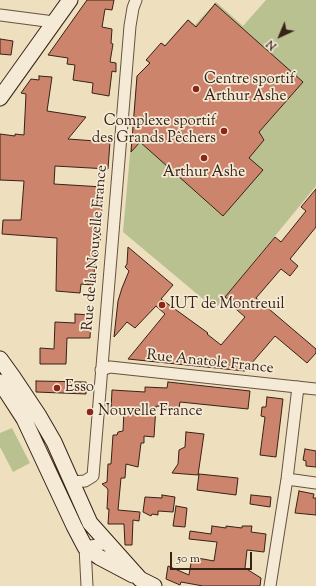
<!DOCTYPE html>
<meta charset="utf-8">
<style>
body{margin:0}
#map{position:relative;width:316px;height:586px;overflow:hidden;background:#eedfbf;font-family:"Sorts Mill Goudy",serif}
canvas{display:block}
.north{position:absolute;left:260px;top:16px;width:40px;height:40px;-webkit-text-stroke:3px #f4ead5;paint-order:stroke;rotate:224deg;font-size:11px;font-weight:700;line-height:16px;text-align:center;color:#372218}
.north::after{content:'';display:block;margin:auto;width:14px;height:18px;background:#372218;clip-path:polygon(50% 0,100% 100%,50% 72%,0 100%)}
.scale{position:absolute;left:170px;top:552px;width:82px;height:18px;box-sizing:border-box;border:2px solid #372218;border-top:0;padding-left:5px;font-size:12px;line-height:14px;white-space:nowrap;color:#372218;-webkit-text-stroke:3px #f4ead5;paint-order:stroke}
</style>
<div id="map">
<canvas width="316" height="586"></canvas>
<div class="north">N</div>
<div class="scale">50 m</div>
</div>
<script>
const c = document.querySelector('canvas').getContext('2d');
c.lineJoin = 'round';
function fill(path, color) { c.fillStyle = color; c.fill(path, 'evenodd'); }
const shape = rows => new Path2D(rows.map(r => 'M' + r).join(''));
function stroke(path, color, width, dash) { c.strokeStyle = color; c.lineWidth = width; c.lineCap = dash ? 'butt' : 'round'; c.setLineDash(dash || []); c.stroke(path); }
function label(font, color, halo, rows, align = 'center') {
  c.font = font + ' "Sorts Mill Goudy",serif'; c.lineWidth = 3.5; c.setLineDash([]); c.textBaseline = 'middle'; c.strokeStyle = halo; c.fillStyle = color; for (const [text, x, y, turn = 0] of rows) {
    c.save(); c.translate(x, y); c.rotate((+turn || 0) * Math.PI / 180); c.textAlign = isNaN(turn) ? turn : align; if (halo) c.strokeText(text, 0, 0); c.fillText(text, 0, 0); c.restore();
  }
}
fill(shape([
 [266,0,316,0,316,186,215,309,123,232,137,76,149,63,146,60,162,42,165,45,188,19,195,25,216,2,243,26],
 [12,428,30,463,13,472,0,447,0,433]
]), '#bac191');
const building = shape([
 [87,0,114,0,112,10,105,9,102,27,112,29,111,43,113,44,110,62,116,63,116,72,112,71,109,96,92,93,93,83,73,80,75,65,67,64,68,58,48,55,87,0],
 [215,4,303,82,259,132,264,140,249,158,263,170,223,216,140,142,131,152,137,76,150,63,146,60,161,43,165,46,188,20,196,27,215,4],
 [0,39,13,41,11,55,0,54,0,39],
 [39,76,52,77,47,111,86,117,68,139,110,142,108,169,55,166,54,184,103,187,100,241,97,241,93,285,81,284,80,293,56,291,57,238,2,234,3,220,21,220,24,181,0,180,0,134,15,136,15,134,24,135,26,94,21,93,31,79,39,80,39,76],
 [316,189,316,227,290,259,298,266,290,276,281,269,256,298,316,349,316,353,307,363,275,336,245,371,128,359,165,314,156,306,135,328,127,322,114,337,118,301,122,288,129,271,125,267,127,264,128,247,173,285,161,299,208,333,207,334,221,345,245,317,229,303,230,301,225,297,275,237,281,242,306,211,301,207,316,189],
 [75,314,91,315,90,338,67,338,66,364,40,364,40,348,54,349,55,322,75,323,75,314],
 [36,381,86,382,86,394,36,392,36,381],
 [168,382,250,391,248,409,180,402,179,408,156,406,154,437,144,436,144,443,141,443,138,467,126,464,125,478,121,478,118,510,140,512,139,521,133,520,132,545,125,545,124,524,108,524,109,509,107,509,108,490,107,488,102,484,107,482,108,464,111,464,113,435,117,435,118,432,123,431,124,411,111,410,112,390,145,392,145,387,167,388,168,382],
 [267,397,283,399,276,457,260,455,265,417,261,416,262,407,266,407,267,397],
 [186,432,204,434,198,475,172,473,178,464,179,450,185,447,186,432],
 [305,449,316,451,316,467,306,466,306,461,303,460,305,449],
 [199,474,238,478,236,495,197,490,199,474],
 [299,491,314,494,313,498,316,498,316,515,295,513,299,491],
 [162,495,175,497,173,512,158,511,158,515,152,514,151,516,143,512,145,497,162,498,162,495],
 [251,495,271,497,270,507,250,504,251,495],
 [176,506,187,508,185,527,173,526,176,506],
 [212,526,226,528,226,526,242,528,242,526,252,526,251,532,266,534,264,552,247,550,245,568,261,578,260,586,203,586,181,582,180,585,166,579,168,566,189,575,192,557,214,561,217,542,189,539,190,531,211,534,212,526]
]);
fill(building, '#cd846c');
stroke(building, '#372218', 1);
const street = shape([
 [0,15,54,22],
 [101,370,110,367,316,389],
 [287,479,316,483],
 [71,482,85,481,93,476,130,26,133,8,136,0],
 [87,586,85,547,109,543],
 [270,586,287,479,298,387]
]);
const secondary = shape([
 [0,98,70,0],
 [0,359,13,377,39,416,54,442,90,523,140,579,154,586],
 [0,382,24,419,74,526,85,547,99,557,133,575]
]);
stroke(street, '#655142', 13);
stroke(secondary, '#372218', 17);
stroke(street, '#f4ead5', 11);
stroke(secondary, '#f4ead5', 15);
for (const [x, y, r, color] of [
 [196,89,4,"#8f2418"],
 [224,131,4,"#8f2418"],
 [204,158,4,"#8f2418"],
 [162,305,4,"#8f2418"],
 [57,388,4,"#8f2418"],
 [90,412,4,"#8f2418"]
]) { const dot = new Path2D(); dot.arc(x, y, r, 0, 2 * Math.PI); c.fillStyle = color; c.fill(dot); stroke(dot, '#f4ead5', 1.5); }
label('15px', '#372218', '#f4ead5', [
 ["Centre sportif",204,80],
 ["Arthur Ashe",204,97],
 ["Complexe sportif",216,122,"right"],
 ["des Grands Pêchers",216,139,"right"],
 ["Arthur Ashe",204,173,"center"],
 ["IUT de Montreuil",170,305],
 ["Esso",65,388],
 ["Nouvelle France",98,412]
], 'left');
label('15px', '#372218', '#f4ead5', [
 ["Rue de la Nouvelle France",96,248,-85],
 ["Rue Anatole France",210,363,6]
]);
</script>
